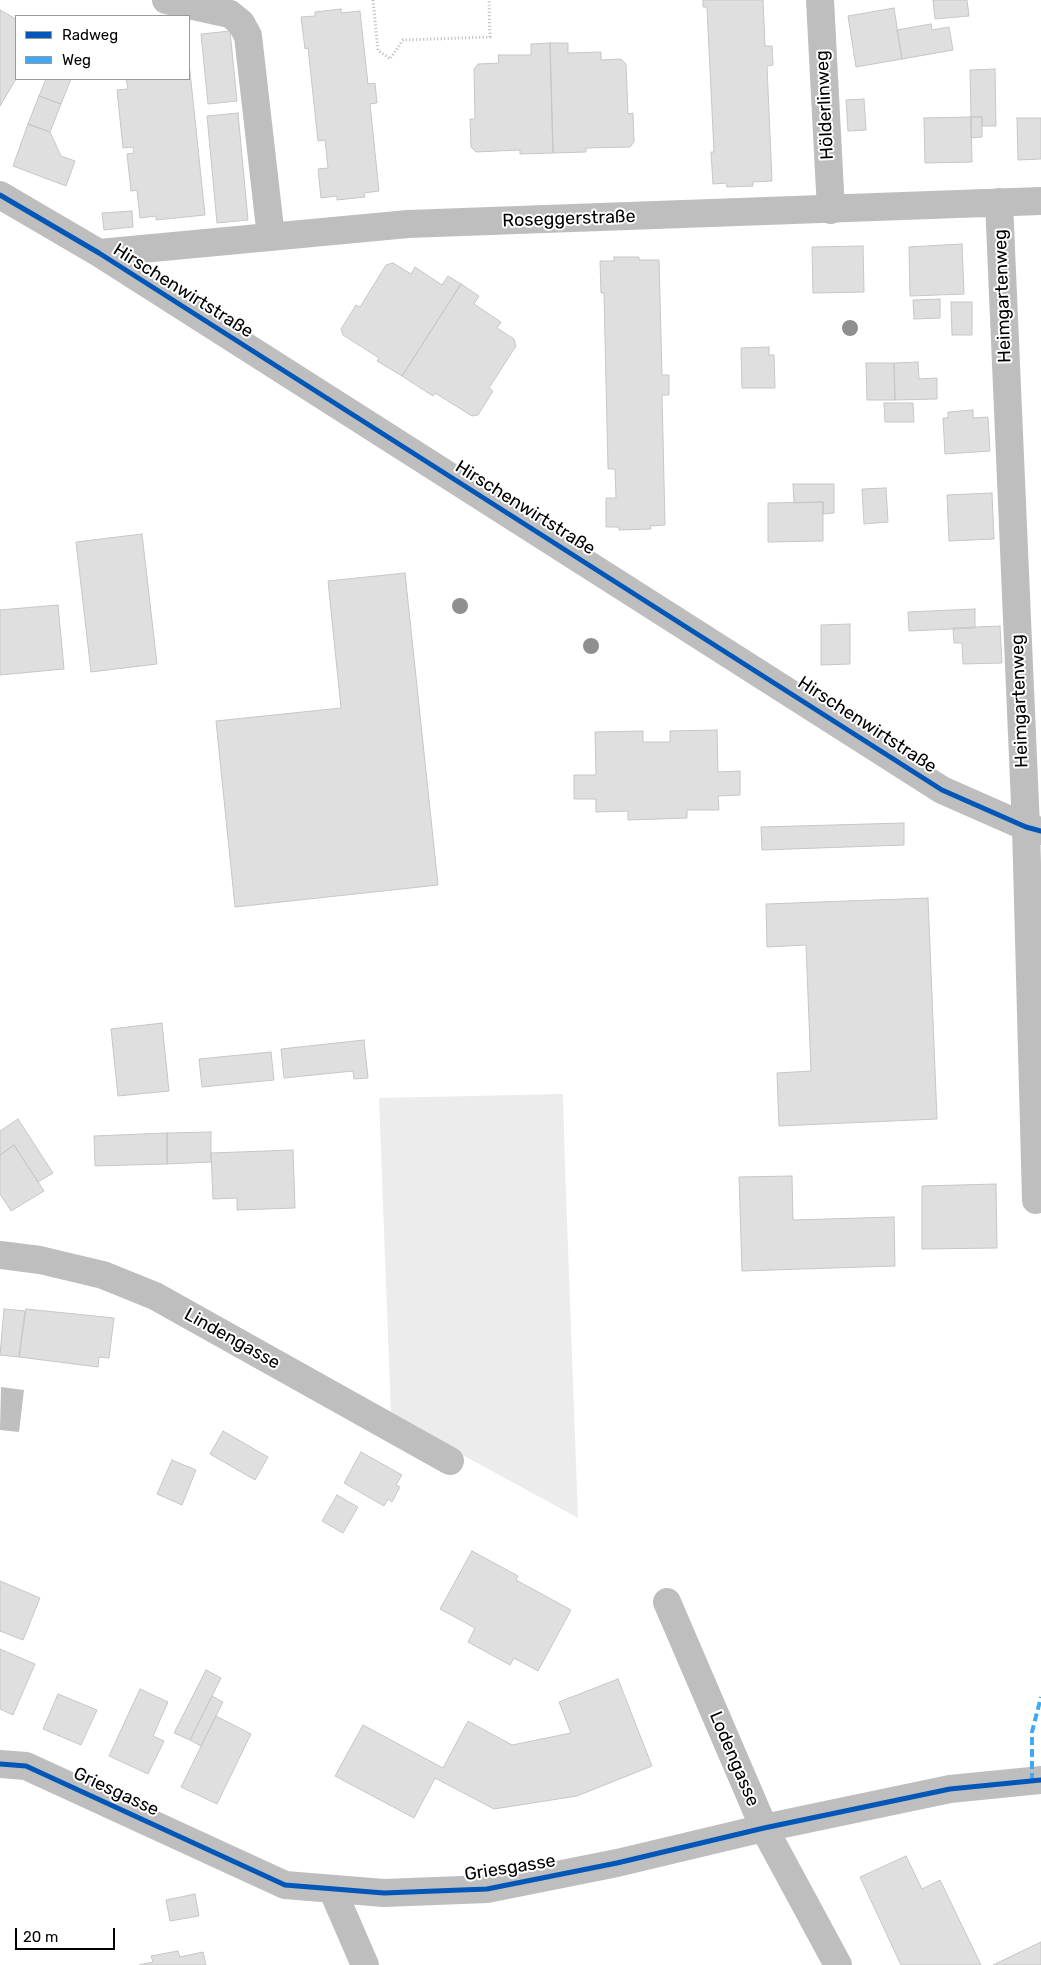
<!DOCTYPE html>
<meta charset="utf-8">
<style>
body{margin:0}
#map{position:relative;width:1041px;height:1965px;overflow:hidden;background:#fff;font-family:Rubik,sans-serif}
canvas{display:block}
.legend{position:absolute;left:15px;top:15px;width:175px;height:65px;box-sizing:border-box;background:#fff;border:1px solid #999;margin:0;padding:6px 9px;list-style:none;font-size:15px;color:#000}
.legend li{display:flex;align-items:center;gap:10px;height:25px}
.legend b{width:25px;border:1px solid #999}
.scale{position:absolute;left:15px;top:1928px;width:100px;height:22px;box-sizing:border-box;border:2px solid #000;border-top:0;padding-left:6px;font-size:15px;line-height:18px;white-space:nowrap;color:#000;-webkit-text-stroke:4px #fff;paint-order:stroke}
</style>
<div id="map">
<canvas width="1041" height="1965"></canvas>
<ul class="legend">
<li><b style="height:6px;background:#0057b8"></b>Radweg</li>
<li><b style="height:6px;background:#3fa9f5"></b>Weg</li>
</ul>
<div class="scale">20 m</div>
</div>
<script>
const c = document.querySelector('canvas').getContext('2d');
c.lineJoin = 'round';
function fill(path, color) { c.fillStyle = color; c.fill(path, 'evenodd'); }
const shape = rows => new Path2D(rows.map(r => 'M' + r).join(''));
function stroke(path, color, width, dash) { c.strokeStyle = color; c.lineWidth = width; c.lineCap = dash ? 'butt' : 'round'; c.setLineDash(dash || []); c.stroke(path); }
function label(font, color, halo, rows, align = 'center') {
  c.font = font + ' Rubik,sans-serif'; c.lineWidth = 4; c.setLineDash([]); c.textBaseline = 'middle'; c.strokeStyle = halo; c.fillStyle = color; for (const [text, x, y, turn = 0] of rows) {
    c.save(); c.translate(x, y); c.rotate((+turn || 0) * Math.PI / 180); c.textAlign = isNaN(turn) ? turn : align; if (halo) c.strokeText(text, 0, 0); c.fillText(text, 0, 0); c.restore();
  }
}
fill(shape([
 [563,1094,565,1166,578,1518,391,1416,379,1098]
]), '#ececec');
fill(shape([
 [1,1387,24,1390,19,1432,0,1430]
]), '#bfbfbf');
const building = shape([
 [703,0,763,0,765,46,772,46,773,65,767,66,772,181,753,182,753,186,727,187,726,183,713,184,711,152,714,152,707,7,703,7,703,0],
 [933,0,967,0,969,16,935,19,933,0],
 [894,8,902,59,856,67,848,16,894,8],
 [341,9,341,13,360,11,368,84,375,83,377,103,370,104,379,191,364,193,365,197,337,200,337,196,321,198,318,169,328,168,325,140,318,141,308,48,305,49,301,17,315,16,315,12,341,9],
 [0,10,16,19,16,79,0,106,0,10],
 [931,24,932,30,949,27,953,50,902,59,897,30,931,24],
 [230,31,237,101,208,104,201,34,230,31],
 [550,43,553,153,520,154,520,150,476,152,471,147,470,119,475,119,474,69,478,64,499,63,498,55,531,55,531,44,550,43],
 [550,43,568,43,568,53,601,52,601,60,621,59,626,64,628,114,633,113,634,142,630,147,586,148,586,152,553,153,550,43],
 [189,62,205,215,156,220,156,216,140,218,137,190,131,191,127,154,134,153,133,147,123,148,117,90,128,89,126,79,189,79,189,62],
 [995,69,996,126,982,126,982,117,971,117,970,70,995,69],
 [46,79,71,79,61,104,39,96,46,79],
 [39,96,61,104,50,132,28,124,39,96],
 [864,99,866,130,848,131,846,100,864,99],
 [238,113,248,220,217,223,207,116,238,113],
 [971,117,972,162,925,163,924,118,971,117],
 [971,117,982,117,982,137,971,138,971,117],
 [1017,118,1041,118,1041,159,1018,160,1017,118],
 [28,124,50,132,61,156,75,161,66,186,13,166,28,124],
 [132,211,133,227,104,230,102,213,132,211],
 [962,244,964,294,910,296,909,247,962,244],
 [863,246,864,292,813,293,812,247,863,246],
 [614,257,639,257,639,260,659,260,662,375,669,375,669,395,662,395,665,525,650,526,651,529,619,530,619,527,606,527,606,498,616,498,615,469,608,469,604,293,601,293,600,261,614,261,614,257],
 [393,263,411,274,415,267,442,285,448,276,461,284,402,376,377,361,379,358,343,335,341,329,356,305,360,307,386,265,393,263],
 [461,284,479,296,474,304,501,322,497,328,514,339,516,346,489,388,493,391,478,415,472,416,435,393,433,396,402,376,461,284],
 [940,299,940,318,914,319,913,300,940,299],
 [951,302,972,302,972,335,952,335,951,302],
 [769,347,769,355,774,355,775,388,742,388,741,348,769,347],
 [918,362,919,379,937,378,937,399,895,400,894,363,918,362],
 [866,363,894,363,895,400,867,400,866,363],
 [884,403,913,403,914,422,885,422,884,403],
 [973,410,973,418,988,417,990,451,945,454,943,418,948,418,948,412,973,410],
 [793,484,834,484,834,513,823,514,823,502,794,503,793,484],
 [886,488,888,522,864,524,862,489,886,488],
 [992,493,994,539,949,541,947,495,992,493],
 [823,502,823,541,768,542,768,503,823,502],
 [142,534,157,664,91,672,76,542,142,534],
 [405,573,438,885,235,907,216,721,341,708,328,581,405,573],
 [58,605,64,669,0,675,0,610,58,605],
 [975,609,975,628,909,631,908,612,975,609],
 [850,624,850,664,821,665,821,625,850,624],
 [1000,626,1002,663,963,664,962,643,954,643,953,628,1000,626],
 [717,730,718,772,740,771,740,795,718,796,719,810,687,810,687,818,628,820,628,811,596,812,596,799,574,799,574,775,596,775,595,732,643,731,643,742,670,742,670,731,717,730],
 [904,823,904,845,762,850,761,827,904,823],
 [928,898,937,1119,779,1126,777,1073,811,1071,806,945,767,947,766,904,928,898],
 [162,1023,169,1091,118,1096,111,1029,162,1023],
 [364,1040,368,1078,354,1079,353,1071,284,1078,281,1049,364,1040],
 [271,1052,274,1080,202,1087,199,1059,271,1052],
 [18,1119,53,1173,38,1182,14,1145,0,1155,0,1131,18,1119],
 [211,1132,211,1162,167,1164,167,1133,211,1132],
 [167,1133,167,1164,95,1166,94,1136,167,1133],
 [14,1145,44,1191,11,1211,0,1194,0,1155,14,1145],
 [293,1150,295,1208,237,1210,237,1198,213,1199,211,1153,293,1150],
 [792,1176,793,1220,894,1217,895,1266,742,1271,739,1177,792,1176],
 [996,1184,997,1248,922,1249,922,1186,996,1184],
 [4,1309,25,1311,19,1357,0,1355,4,1309],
 [26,1309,114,1318,109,1358,99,1357,98,1367,19,1357,26,1309],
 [223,1431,268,1457,255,1480,210,1454,223,1431],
 [361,1452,402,1475,396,1485,400,1487,392,1502,388,1499,384,1506,344,1483,361,1452],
 [172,1460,196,1470,182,1505,157,1494,172,1460],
 [337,1495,358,1507,343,1533,322,1521,337,1495],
 [472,1551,518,1576,516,1580,571,1610,538,1671,514,1658,510,1665,468,1642,475,1628,440,1609,472,1551],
 [0,1581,40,1598,23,1640,0,1631,0,1581],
 [0,1649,35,1664,13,1715,0,1709,0,1649],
 [206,1670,221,1678,190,1740,174,1733,206,1670],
 [618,1679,652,1766,577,1796,494,1809,435,1778,414,1818,335,1776,363,1725,443,1768,468,1721,512,1745,571,1733,559,1702,618,1679],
 [140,1689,168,1702,153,1736,164,1741,148,1774,109,1756,140,1689],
 [58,1694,97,1710,81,1745,43,1729,58,1694],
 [212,1696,223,1702,201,1746,190,1740,212,1696],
 [216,1716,251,1734,217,1804,181,1787,216,1716],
 [906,1856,922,1889,940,1880,981,1965,901,1965,860,1877,906,1856],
 [195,1894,199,1916,170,1921,166,1900,195,1894],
 [1041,1942,1041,1965,993,1965,1041,1942],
 [178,1951,180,1957,203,1952,206,1965,139,1965,153,1962,151,1956,178,1951]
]);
fill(building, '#dfdfdf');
stroke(building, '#c7c7c7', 1);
stroke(shape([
 [373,0,378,50,390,59,403,40,490,37,489,0]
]), '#b9b9b9', 3, [1, 2.5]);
stroke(shape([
 [166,0,230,14,241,23,248,36,271,237],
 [820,0,831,210],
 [0,195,99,253,942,790,1026,827,1041,831],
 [999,202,1026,827,1036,1200],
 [99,253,408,224,1041,201],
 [0,1255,40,1260,103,1275,155,1296,450,1461],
 [667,1602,764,1828,838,1965],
 [0,1764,26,1766,285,1885,384,1893,487,1889,617,1863,764,1828,950,1789,1041,1780],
 [332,1889,365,1965]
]), '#bebebe', 28);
stroke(shape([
 [1032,1781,1032,1732,1041,1697]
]), '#3fa9f5', 4, [8, 4]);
stroke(shape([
 [0,195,99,253,942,790,1026,827,1041,831],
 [0,1764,26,1766,285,1885,384,1893,487,1889,617,1863,764,1828,950,1789,1041,1780]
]), '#0057b8', 5);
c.fillStyle = '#8f8f8f';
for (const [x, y] of [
 [850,328],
 [460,606],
 [591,646]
]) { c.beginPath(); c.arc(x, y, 8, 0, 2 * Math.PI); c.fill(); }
label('18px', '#000', '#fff', [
 ["Hölderlinweg",825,105,-93],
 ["Roseggerstraße",569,219,-2],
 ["Hirschenwirtstraße",183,291,32],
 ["Heimgartenweg",1003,296,-92],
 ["Hirschenwirtstraße",525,508,32],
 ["Heimgartenweg",1020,701,-92],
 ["Hirschenwirtstraße",867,725,33],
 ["Lindengasse",232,1339,29],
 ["Lodengasse",734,1759,67],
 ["Griesgasse",116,1792,25],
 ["Griesgasse",510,1868,-9]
]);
</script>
